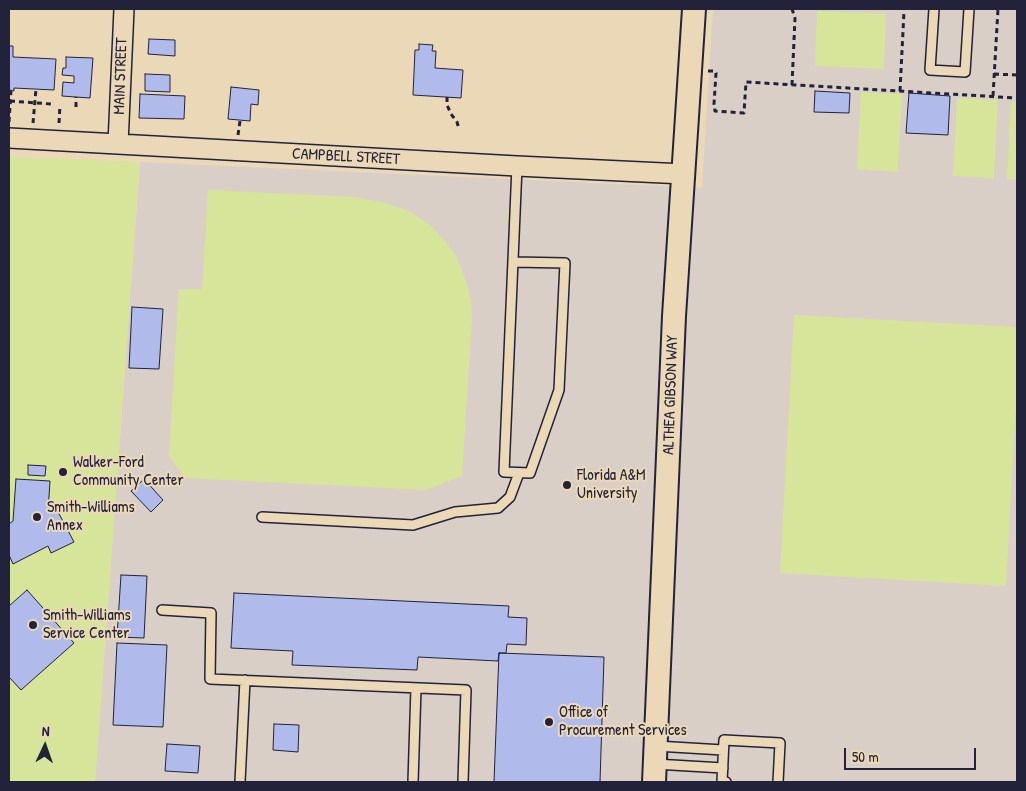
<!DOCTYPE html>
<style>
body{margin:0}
#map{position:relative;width:1026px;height:791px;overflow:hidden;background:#ebd8b6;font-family:"Patrick Hand",sans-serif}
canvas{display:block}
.frame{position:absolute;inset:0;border:10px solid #22223b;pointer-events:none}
.north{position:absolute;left:20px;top:721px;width:50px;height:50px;-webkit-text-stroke:4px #ebd8b6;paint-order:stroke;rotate:3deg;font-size:14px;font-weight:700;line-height:20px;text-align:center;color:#22223b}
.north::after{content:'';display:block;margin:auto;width:18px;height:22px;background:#22223b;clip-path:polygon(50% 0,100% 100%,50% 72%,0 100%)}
.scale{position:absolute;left:844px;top:748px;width:132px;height:22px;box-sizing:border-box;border:2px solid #22223b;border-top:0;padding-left:6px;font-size:15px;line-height:18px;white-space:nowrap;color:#22223b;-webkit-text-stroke:4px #ebd8b6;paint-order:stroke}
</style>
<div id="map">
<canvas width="1026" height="791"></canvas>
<div class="frame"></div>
<div class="north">N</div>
<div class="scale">50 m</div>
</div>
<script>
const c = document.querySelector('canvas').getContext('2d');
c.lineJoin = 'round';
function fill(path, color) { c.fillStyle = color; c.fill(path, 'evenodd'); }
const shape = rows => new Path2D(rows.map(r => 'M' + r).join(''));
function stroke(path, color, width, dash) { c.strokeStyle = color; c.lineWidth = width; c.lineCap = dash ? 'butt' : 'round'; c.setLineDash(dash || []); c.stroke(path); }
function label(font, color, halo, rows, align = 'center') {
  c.font = font + ' "Patrick Hand",sans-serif'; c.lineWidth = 4; c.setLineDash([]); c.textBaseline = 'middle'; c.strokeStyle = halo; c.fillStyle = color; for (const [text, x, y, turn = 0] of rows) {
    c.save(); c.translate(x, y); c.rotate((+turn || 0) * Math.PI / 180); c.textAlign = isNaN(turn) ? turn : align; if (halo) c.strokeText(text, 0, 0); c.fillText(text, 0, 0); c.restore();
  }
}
fill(shape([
 [713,9,1017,9,1017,782,95,782,140,162,702,188]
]), '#d9cfc6');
fill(shape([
 [817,11,886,14,884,69,815,66],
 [861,92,902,94,898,172,857,169],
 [957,98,998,100,994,178,953,176],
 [1011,101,1017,101,1017,179,1007,179],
 [9,157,140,162,95,782,9,782],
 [208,190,355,197,381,202,409,211,431,226,445,241,457,258,466,281,471,300,472,319,462,476,426,490,185,478,169,456,179,289,202,289],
 [794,315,1017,327,1017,385,1006,586,780,573]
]), '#d6e599');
const building = shape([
 [149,39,175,40,175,56,148,54,149,39],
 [419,44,433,45,432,51,436,51,435,68,463,70,461,98,413,95,415,50,419,50,419,44],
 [9,46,13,46,13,57,56,59,54,90,14,88,14,91,9,90,9,46],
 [66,57,93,58,90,98,62,96,63,82,74,83,74,76,62,75,63,68,66,68,66,57],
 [145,74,170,75,170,92,145,91,145,74],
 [231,87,259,90,258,105,251,104,250,121,228,119,231,87],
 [815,91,850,93,849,113,814,112,815,91],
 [909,93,950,96,948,135,906,133,909,93],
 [140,94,185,96,184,119,139,118,140,94],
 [132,307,163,309,159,369,129,368,132,307],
 [28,465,46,466,45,476,28,475,28,465],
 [16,479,50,481,48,512,56,508,74,542,51,553,48,546,13,564,9,555,9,524,13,521,16,479],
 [144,479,163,500,151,512,131,491,144,479],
 [121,575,147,576,144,638,117,637,121,575],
 [27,590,74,643,21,690,9,677,9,606,27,590],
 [234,593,509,606,508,617,527,618,526,645,507,644,506,653,499,653,498,661,418,657,417,670,292,665,293,651,231,648,234,593],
 [117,643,167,645,163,727,113,725,117,643],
 [499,653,604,657,600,782,494,782,499,653],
 [274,724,299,725,298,752,273,750,274,724],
 [167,744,200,746,198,773,165,771,167,744]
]);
fill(building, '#b0baeb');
stroke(building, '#22223b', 1);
const service = shape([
 [934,9,930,70,965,72,969,9],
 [513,262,565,263,559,390,530,473,504,472,517,166],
 [262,517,413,525,455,512,498,508,510,497,519,473],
 [162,610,211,613,210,679,466,690,463,782],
 [656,746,723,750],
 [655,764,723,768],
 [240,782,245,680],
 [413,782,416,688],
 [726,782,722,782,724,740,780,743,778,782]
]);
const minor = shape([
 [9,138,517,166,684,174],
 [118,144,124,9]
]);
const tertiary = shape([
 [654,782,674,316,694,9]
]);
stroke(service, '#22223b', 12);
stroke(minor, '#22223b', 22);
stroke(tertiary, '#22223b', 26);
stroke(shape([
 [708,71,715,71,716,73,714,104,715,111,744,113,746,82,1017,98],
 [994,74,1017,75],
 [792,85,795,18,792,9],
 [900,91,904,11],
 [993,96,998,9],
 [447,97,447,105,451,114,457,122,459,129],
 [10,101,51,104],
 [76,107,76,97],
 [9,122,11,90],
 [33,123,36,89],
 [59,123,60,105],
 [238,135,240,121]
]), '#22223b', 3, [5, 4]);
stroke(service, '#ebd8b6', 9);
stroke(minor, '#ebd8b6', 19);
stroke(tertiary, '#ebd8b6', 22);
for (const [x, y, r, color] of [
 [63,472,5,"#22223b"],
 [567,485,5,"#22223b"],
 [37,517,5,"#22223b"],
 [33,625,5,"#22223b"],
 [549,722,5,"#22223b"]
]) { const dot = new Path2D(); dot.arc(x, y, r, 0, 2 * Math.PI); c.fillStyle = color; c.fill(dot); stroke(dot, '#ebd8b6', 2); }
label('16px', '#22223b', '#ebd8b6', [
 ["MAIN STREET",121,76,-88],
 ["CAMPBELL STREET",346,157,3],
 ["ALTHEA GIBSON WAY",671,395,-88]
]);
label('16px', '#22223b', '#ebd8b6', [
 ["Walker-Ford",73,463],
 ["Community Center",73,481],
 ["Florida A&M",577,476],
 ["University",577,494],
 ["Smith-Williams",47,508],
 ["Annex",47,526],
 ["Smith-Williams",43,616],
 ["Service Center",43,634],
 ["Office of",559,713],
 ["Procurement Services",559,731]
], 'left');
</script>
